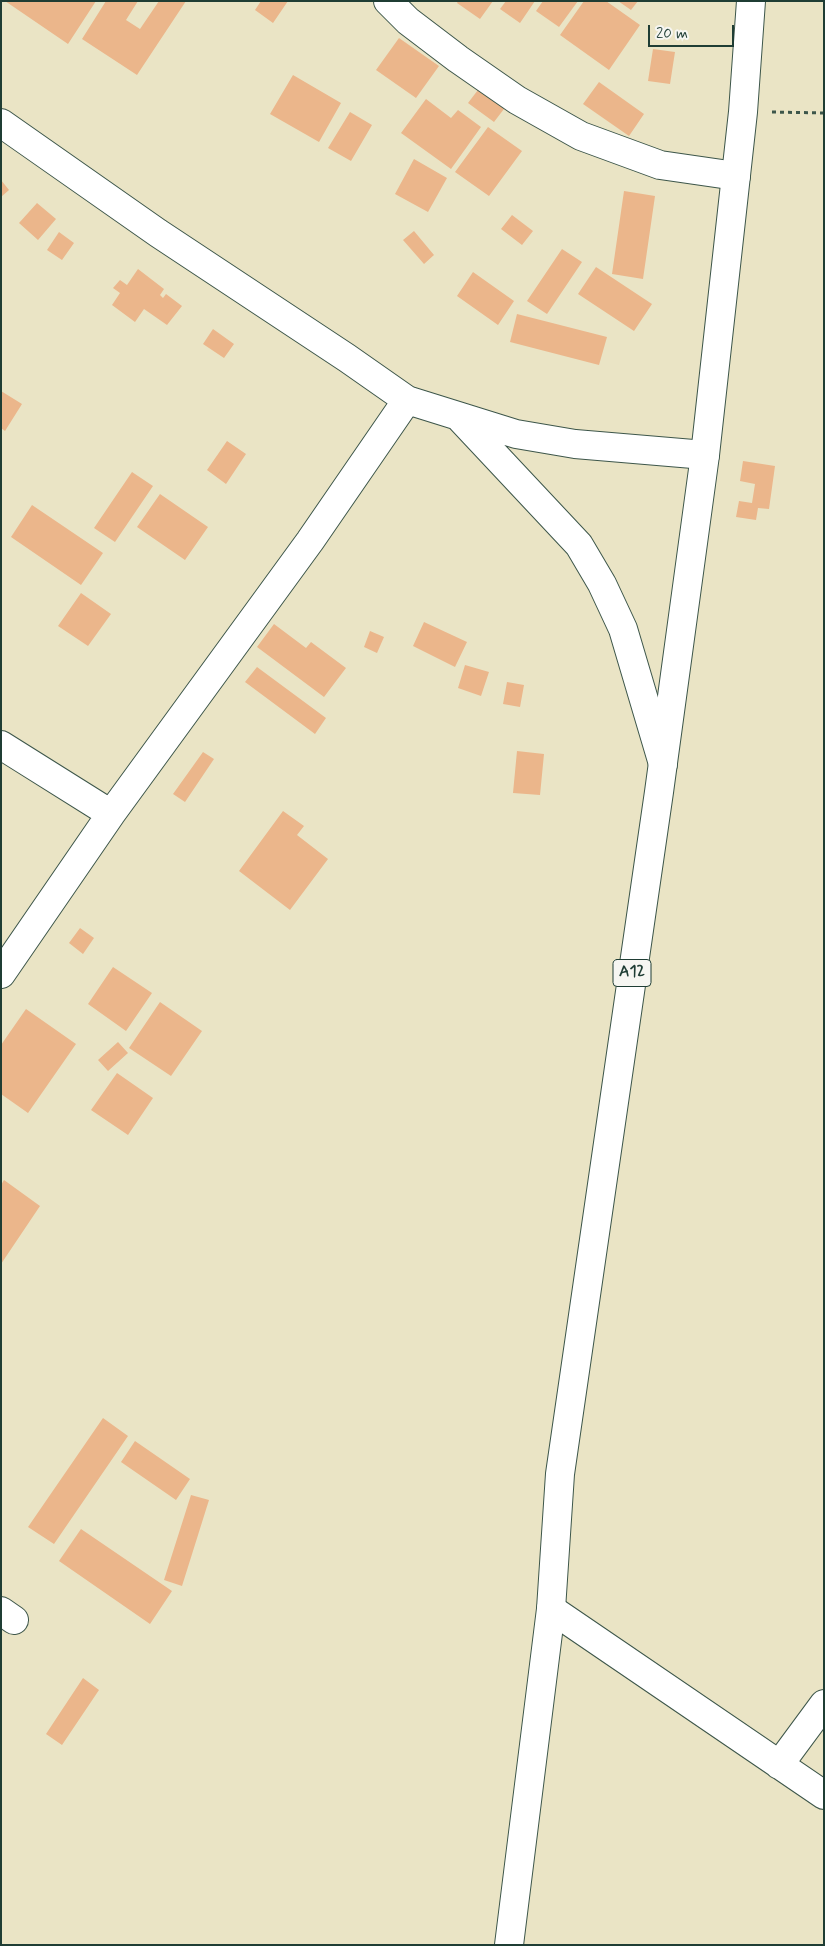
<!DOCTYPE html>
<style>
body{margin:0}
#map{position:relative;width:825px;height:1946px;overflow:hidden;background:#eae4c5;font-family:Mynerve,sans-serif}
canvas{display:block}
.frame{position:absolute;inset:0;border:2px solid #1f3d34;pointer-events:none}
.scale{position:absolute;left:648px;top:25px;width:86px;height:22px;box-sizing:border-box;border:2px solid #1f3d34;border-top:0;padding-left:6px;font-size:15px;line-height:18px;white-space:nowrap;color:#1f3d34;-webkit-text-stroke:4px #f6f6f2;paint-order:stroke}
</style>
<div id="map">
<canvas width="825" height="1946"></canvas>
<div class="frame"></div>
<div class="scale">20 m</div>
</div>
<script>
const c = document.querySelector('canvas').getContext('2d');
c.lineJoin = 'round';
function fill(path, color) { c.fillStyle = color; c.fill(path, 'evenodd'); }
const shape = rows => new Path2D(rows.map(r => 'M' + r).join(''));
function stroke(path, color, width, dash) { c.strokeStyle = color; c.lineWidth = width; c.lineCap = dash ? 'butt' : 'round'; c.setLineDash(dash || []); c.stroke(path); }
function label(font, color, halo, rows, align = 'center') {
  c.font = font + ' Mynerve,sans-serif'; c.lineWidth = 5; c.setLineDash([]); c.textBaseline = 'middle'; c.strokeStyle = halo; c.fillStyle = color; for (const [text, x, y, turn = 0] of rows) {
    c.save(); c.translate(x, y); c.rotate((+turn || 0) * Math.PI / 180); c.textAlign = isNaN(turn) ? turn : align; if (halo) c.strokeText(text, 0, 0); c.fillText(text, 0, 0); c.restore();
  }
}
fill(shape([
 [5,1,96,1,68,44],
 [106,1,138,1,126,20,140,29,159,1,186,1,137,75,82,39],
 [261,1,288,1,273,23,255,10],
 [458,1,493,1,480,19,457,3],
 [506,1,535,1,520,23,500,9],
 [543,1,578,1,559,27,536,11],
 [584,1,606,1,640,25,609,70,560,35],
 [618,1,638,1,631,10],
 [399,38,439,66,416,98,376,70],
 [653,49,675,52,670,84,648,81],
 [293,75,341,103,319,142,270,114],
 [599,82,644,114,629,136,583,104],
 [481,86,507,105,494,122,468,103],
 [426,99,451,118,458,110,481,127,451,169,401,133],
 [350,112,372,125,351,161,328,148],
 [488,127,522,151,489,196,455,172],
 [414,159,447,178,428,212,395,194],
 [1,180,9,190,1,197],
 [624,191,655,196,643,279,612,274],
 [37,203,56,219,38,240,19,223],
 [512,215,533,231,522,245,501,229],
 [414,231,434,255,424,264,403,240],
 [59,232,74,243,62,260,47,250],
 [562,249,582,262,547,314,527,301],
 [596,267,652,304,634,331,578,294],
 [138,269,164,289,160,295,163,298,166,294,182,306,167,325,144,309,135,322,112,305,120,293,113,288,120,280,127,285],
 [473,272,514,301,498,325,457,296],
 [517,314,607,337,599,365,510,342],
 [213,329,234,344,224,358,203,344],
 [1,391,22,404,5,431,1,428],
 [227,441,246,454,226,484,207,470],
 [743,461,775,466,769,509,758,508,756,520,736,517,739,501,752,503,755,484,740,481],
 [132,472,153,486,115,542,94,528],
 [160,494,208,527,185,560,137,527],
 [32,505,103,553,81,585,11,537],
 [81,593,111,614,88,646,58,626],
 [424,622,467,642,455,667,413,646],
 [274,624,306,648,311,642,346,668,324,697,257,647],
 [370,631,384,637,377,653,364,647],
 [465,665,489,672,481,696,458,688],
 [257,667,326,718,315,734,245,682],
 [507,682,524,685,520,707,503,704],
 [517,751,544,754,540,795,513,793],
 [203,752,214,759,185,802,173,794],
 [283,811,304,826,297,835,328,859,290,910,239,871],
 [80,928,94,938,83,954,69,943],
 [113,967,152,993,126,1031,88,1004],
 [160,1002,202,1031,171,1076,129,1048],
 [26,1009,76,1044,28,1113,1,1094,1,1045],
 [118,1042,128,1053,108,1071,98,1060],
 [117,1073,153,1098,128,1135,91,1110],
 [4,1180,40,1206,1,1264,1,1185],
 [103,1418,128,1436,54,1544,28,1527],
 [135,1441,190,1479,176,1500,121,1462],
 [191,1495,209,1500,182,1586,164,1580],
 [81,1529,172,1591,150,1624,59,1561],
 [83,1678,99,1690,62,1745,46,1734]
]), '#ebb68b');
const minor = shape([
 [388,1,408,21,458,59,517,100,581,136,660,165,736,176],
 [1,745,111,814],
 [1,974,111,814,310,541,407,400],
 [551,1609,824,1795],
 [1,1611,14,1620],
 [779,1765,824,1704]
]);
const tertiary = shape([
 [1,123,158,233,347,358,407,400,516,434,575,444,705,455],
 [459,417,579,545,602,584,623,629,663,764]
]);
const primary = shape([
 [509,1945,551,1609,560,1474,659,792,705,455,743,112,751,1]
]);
stroke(minor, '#3d564a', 30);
stroke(tertiary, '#3d564a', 30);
stroke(primary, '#3d564a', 30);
stroke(shape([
 [772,112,824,113]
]), '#3d564a', 3, [4, 4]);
stroke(minor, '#fff', 28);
stroke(tertiary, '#fff', 28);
stroke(primary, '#fff', 28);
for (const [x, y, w] of [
 [632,973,38]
]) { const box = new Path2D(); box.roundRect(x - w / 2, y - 13.5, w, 27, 4); c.fillStyle = '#f6f6f2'; c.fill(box); stroke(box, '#1f3d34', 1); }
label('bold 16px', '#1f3d34', null, [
 ["A12",632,973]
]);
</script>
